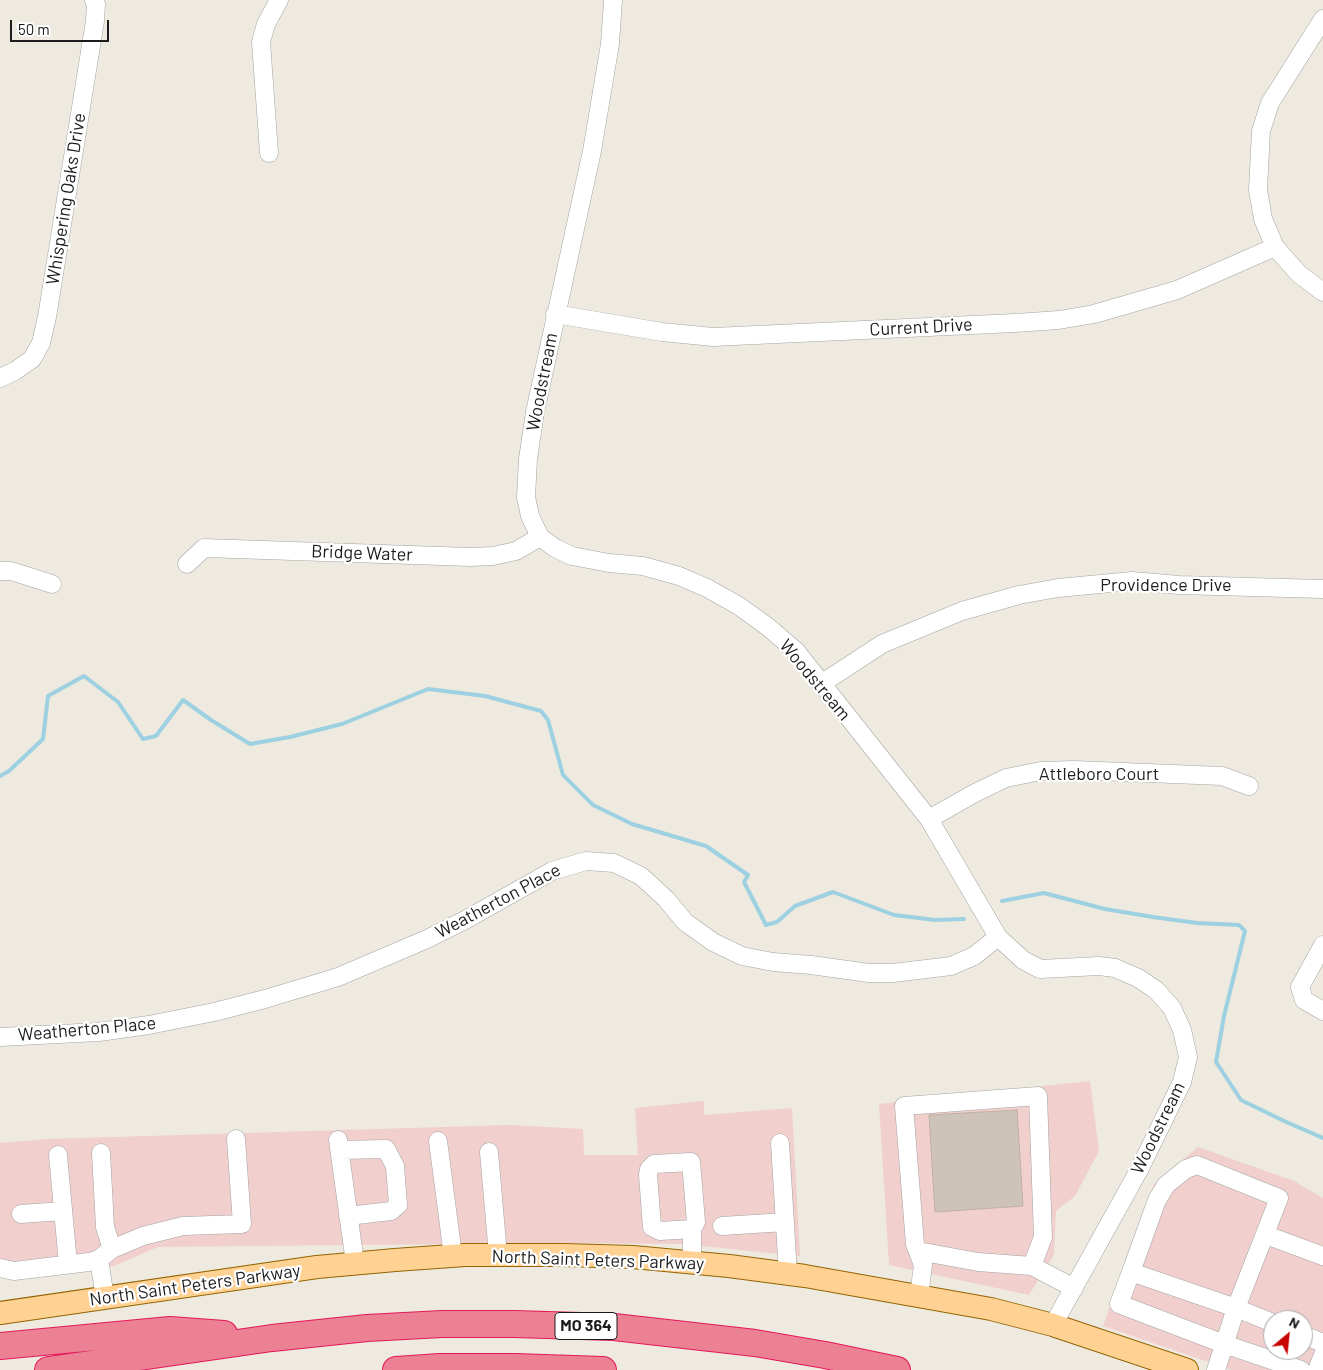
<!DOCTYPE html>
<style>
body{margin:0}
#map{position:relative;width:1323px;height:1370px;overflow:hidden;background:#eeeae0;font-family:Barlow,sans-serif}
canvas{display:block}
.north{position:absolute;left:1263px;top:1310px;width:50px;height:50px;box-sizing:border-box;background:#fff;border:1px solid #a4a4a4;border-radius:50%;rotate:28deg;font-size:14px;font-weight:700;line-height:20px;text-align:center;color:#1c1c1c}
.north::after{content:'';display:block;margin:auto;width:18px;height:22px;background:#c70200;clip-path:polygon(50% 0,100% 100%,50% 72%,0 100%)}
.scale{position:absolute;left:10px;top:20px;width:99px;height:22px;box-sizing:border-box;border:2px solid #1c1c1c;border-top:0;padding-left:6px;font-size:15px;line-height:18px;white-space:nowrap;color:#1c1c1c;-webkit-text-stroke:4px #fff;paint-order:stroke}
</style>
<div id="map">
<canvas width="1323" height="1370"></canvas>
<div class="north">N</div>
<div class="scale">50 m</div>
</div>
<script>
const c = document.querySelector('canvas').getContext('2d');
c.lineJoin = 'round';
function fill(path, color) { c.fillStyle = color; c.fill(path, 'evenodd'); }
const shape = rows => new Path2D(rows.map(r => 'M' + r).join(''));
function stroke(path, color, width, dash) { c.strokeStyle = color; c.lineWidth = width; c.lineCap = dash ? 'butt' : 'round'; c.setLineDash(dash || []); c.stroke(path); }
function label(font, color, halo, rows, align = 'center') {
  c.font = font + ' Barlow,sans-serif'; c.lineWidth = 4.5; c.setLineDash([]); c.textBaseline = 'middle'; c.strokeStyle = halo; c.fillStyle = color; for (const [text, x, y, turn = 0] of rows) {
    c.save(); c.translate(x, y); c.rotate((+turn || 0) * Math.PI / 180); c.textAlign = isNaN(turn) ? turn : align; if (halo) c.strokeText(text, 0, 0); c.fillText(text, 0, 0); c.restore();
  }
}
fill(shape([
 [1090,1081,1099,1151,1075,1196,1056,1211,1054,1255,1029,1295,889,1265,879,1104],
 [704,1101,704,1115,792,1108,800,1256,681,1244,559,1243,158,1247,114,1266,0,1276,0,1143,48,1139,509,1125,583,1129,584,1155,638,1155,635,1108],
 [1198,1147,1294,1181,1323,1198,1323,1370,1232,1370,1103,1326,1154,1184],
 [1273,1320,1303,1320,1303,1350,1273,1350]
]), '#f1cfcd');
stroke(shape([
 [0,776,9,771,43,739,48,696,84,676,118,702,143,739,156,736,183,700,211,720,250,744,290,737,342,724,428,689,485,696,541,711,548,720,563,775,593,805,632,824,706,846,748,875,744,882,766,925,777,922,795,906,833,892,894,915,935,920,964,919],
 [1002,901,1044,893,1105,909,1153,917,1197,923,1239,925,1245,931,1224,1016,1216,1062,1241,1100,1284,1121,1323,1138]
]), '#9dd0e0', 4);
const building = shape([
 [1017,1110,1023,1206,935,1212,929,1115,1017,1110]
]);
fill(building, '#cec3b9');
stroke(building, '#c1b0a2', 1);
const minor = shape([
 [613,0,610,44,592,151,535,412,528,459,526,497,530,516,540,537,555,548,572,556,609,563,643,566,679,576,707,588,739,606,768,627,796,651,929,819,998,937,1023,960,1040,969,1099,966,1115,968,1138,978,1156,990,1172,1008,1182,1030,1188,1057,1182,1082,1139,1170,1053,1325],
 [1323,19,1270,103,1261,131,1258,190,1263,219,1275,247,1299,274,1323,292],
 [269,153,261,42,266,24,279,0],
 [555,314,662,332,713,337,1015,323,1059,320,1094,314,1177,290,1275,247],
 [0,378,15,371,32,359,41,343,47,317,95,21,96,4,94,0],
 [187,564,204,548,471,557,493,556,516,551,540,537],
 [0,571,11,571,52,584],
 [821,684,882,644,962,611,1019,595,1058,588,1132,581,1179,585,1323,589],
 [929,819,973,794,1006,778,1041,771,1074,770,1222,776,1249,786],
 [1323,945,1300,987,1304,1000,1323,1011],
 [0,1037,99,1032,149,1025,214,1012,265,999,338,977,427,939,467,919,552,871,586,861,614,863,641,876,666,899,685,922,713,942,742,956,773,962,811,965,869,973,893,973,951,966,974,956,998,937],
 [338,1140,355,1263],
 [438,1141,453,1256],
 [780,1143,788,1274],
 [340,1150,386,1149,395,1166,398,1205,391,1211,348,1216],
 [489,1152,498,1255],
 [101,1153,105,1227,112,1249],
 [58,1155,68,1264],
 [21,1214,63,1211],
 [722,1226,785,1222],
 [692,1229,660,1231,652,1227,648,1175,649,1169,654,1164,691,1162,696,1222,692,1229,692,1263],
 [1266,1235,1323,1256],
 [918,1251,978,1262,1032,1266],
 [99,1259,105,1298],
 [0,1268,14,1271,89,1262,99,1259,112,1249,143,1236,183,1226,242,1224,236,1139],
 [1131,1272,1119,1304,1224,1344,1301,1370],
 [919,1296,923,1265,915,1244,904,1106,1038,1096,1043,1237,1032,1266,1074,1288],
 [1303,1335,1323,1343],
 [1216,1370,1236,1308,1131,1272,1157,1200,1166,1185,1186,1169,1197,1165,1279,1198,1236,1308,1273,1323],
 [1317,1370,1323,1355]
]);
const major = shape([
 [0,1313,317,1267,395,1260,465,1255,564,1255,633,1257,729,1266,805,1276,991,1309,1053,1325,1187,1370]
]);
const highway = shape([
 [0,1346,170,1330,224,1334],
 [48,1370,272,1338,367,1328,442,1324,514,1324,614,1327,755,1343,825,1355,897,1370],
 [396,1370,440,1367,515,1367,603,1370]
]);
stroke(minor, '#a3a3a3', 19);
stroke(major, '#936400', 24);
stroke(highway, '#e3175a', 28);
stroke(minor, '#fff', 18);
stroke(major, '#ffd294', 22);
stroke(highway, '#ec8194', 26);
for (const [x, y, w] of [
 [586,1326,62]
]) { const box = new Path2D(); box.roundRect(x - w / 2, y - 13.5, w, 27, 4); c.fillStyle = '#fff'; c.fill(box); stroke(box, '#1c1c1c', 1); }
label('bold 16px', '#1c1c1c', null, [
 ["MO 364",586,1326]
]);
label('18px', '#1c1c1c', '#fff', [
 ["Whispering Oaks Drive",66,199,-81],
 ["Current Drive",921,327,-3],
 ["Woodstream",542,382,-79],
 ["Bridge Water",362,553,2],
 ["Providence Drive",1166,585],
 ["Woodstream",815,680,50],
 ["Attleboro Court",1099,774],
 ["Weatherton Place",498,901,-28],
 ["Weatherton Place",87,1029,-5],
 ["Woodstream",1158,1128,-64],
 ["North Saint Peters Parkway",598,1260,2],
 ["North Saint Peters Parkway",195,1285,-8]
]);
</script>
